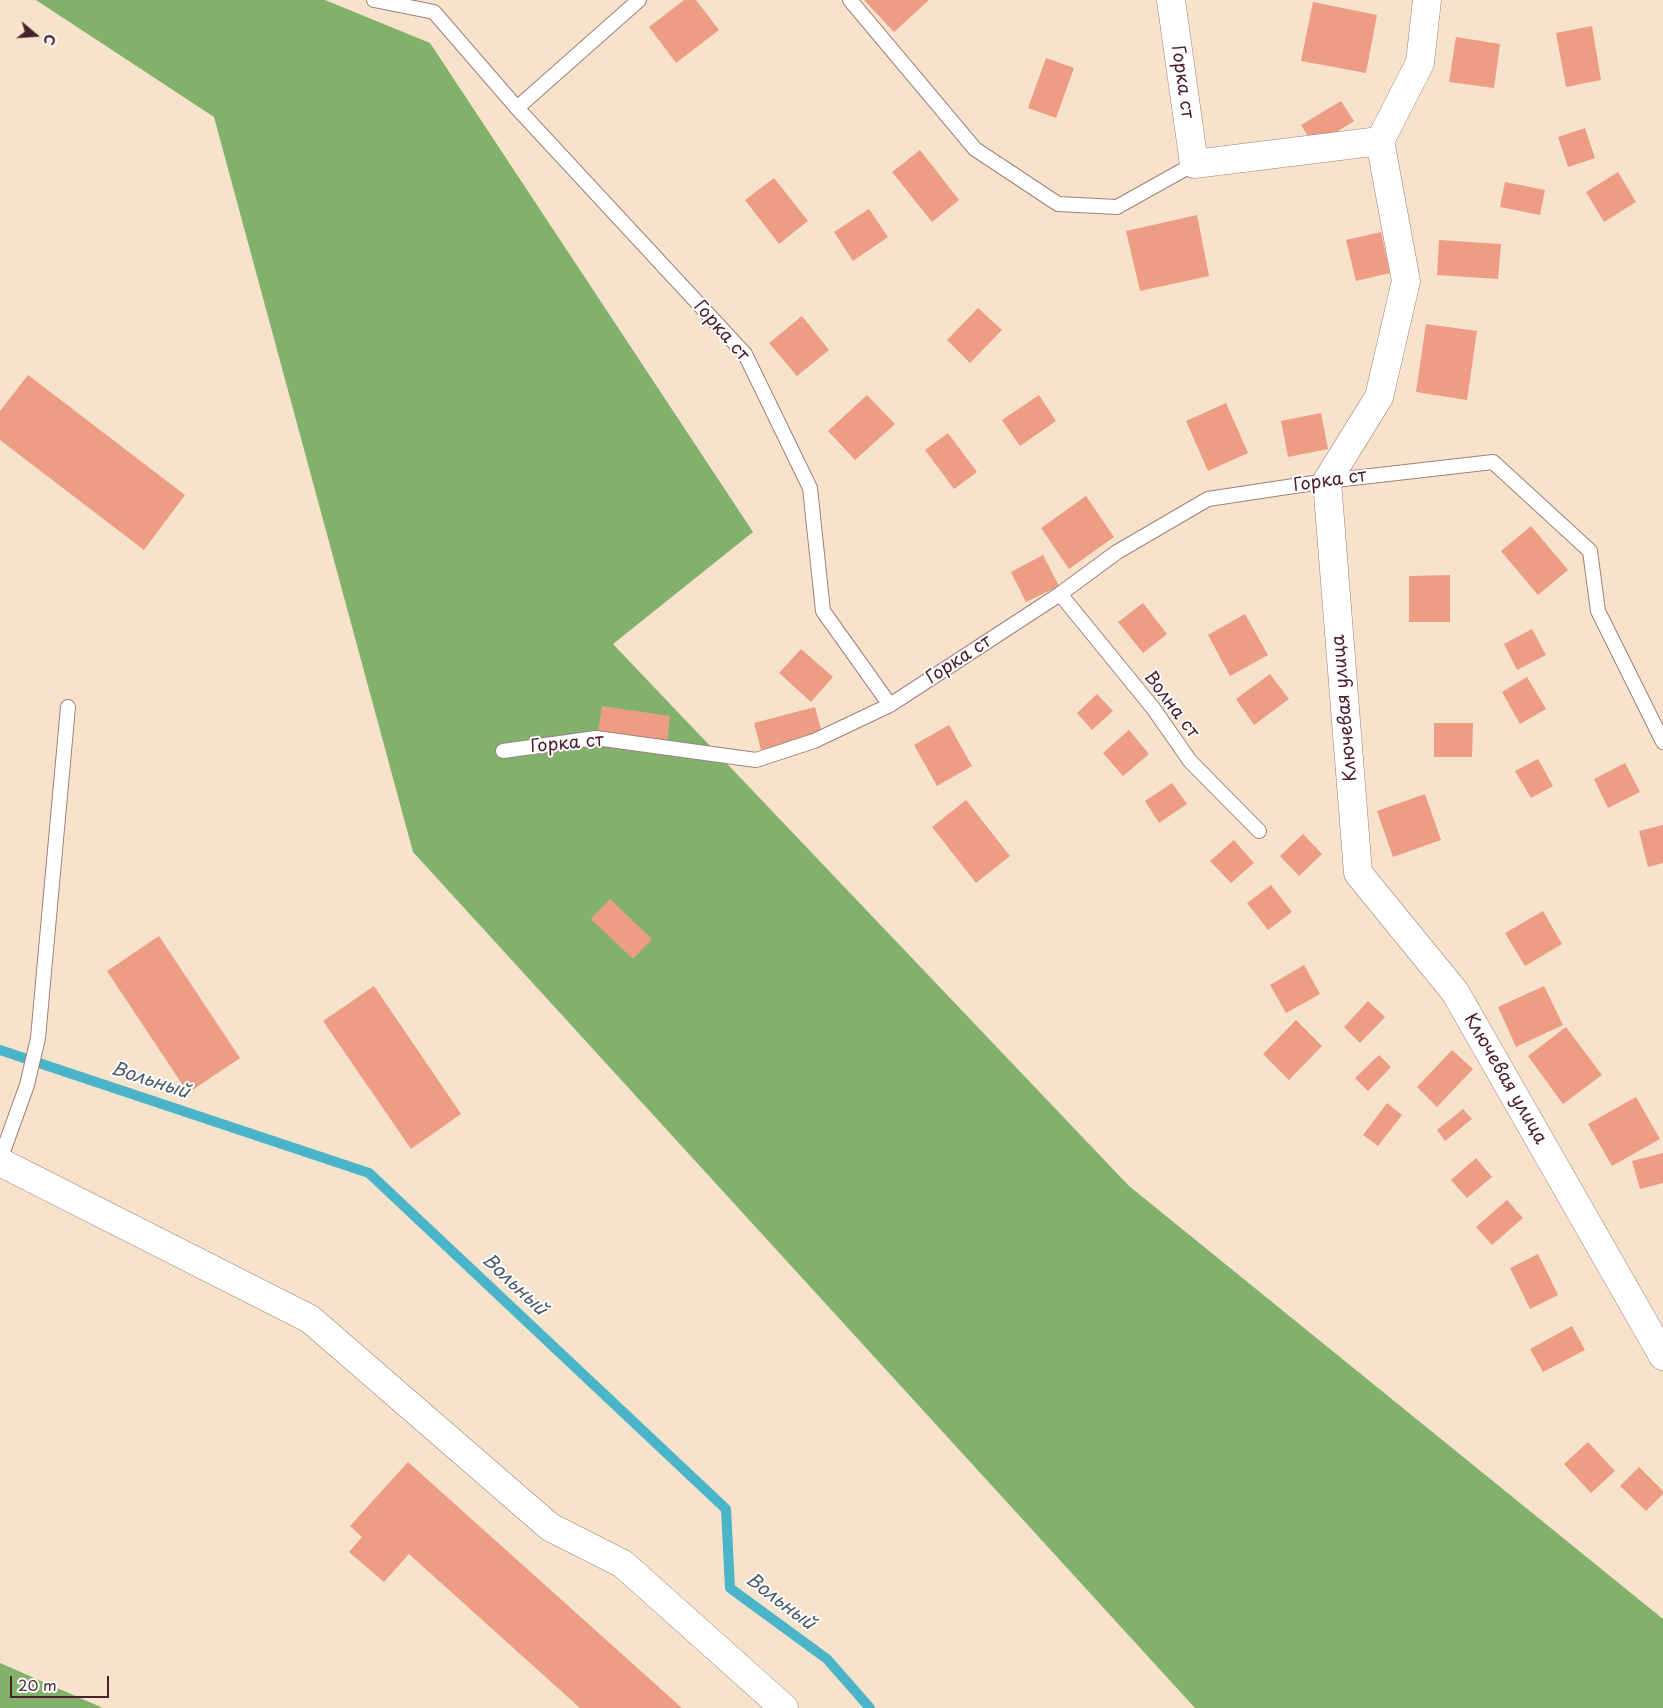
<!DOCTYPE html>
<meta charset="utf-8">
<style>
body{margin:0}
#map{position:relative;width:1663px;height:1708px;overflow:hidden;background:#f7e2cb;font-family:"Playpen Sans",sans-serif}
canvas{display:block}
.north{position:absolute;left:10px;top:10px;width:50px;height:50px;-webkit-text-stroke:4px #fff;paint-order:stroke;rotate:108deg;font-size:14px;font-weight:700;line-height:20px;text-align:center;color:#4a1f2b}
.north::after{content:'';display:block;margin:auto;width:18px;height:22px;background:#4a1f2b;clip-path:polygon(50% 0,100% 100%,50% 72%,0 100%)}
.scale{position:absolute;left:10px;top:1676px;width:99px;height:22px;box-sizing:border-box;border:2px solid #4a1f2b;border-top:0;padding-left:6px;font-size:15px;line-height:18px;white-space:nowrap;color:#4a1f2b;-webkit-text-stroke:4px #fff;paint-order:stroke}
</style>
<div id="map">
<canvas width="1663" height="1708"></canvas>
<div class="north">С</div>
<div class="scale">20 m</div>
</div>
<script>
const c = document.querySelector('canvas').getContext('2d');
c.lineJoin = 'round';
function fill(path, color) { c.fillStyle = color; c.fill(path, 'evenodd'); }
const shape = rows => new Path2D(rows.map(r => 'M' + r).join(''));
function stroke(path, color, width, dash) { c.strokeStyle = color; c.lineWidth = width; c.lineCap = dash ? 'butt' : 'round'; c.setLineDash(dash || []); c.stroke(path); }
function label(font, color, halo, rows, align = 'center') {
  c.font = font + ' "Playpen Sans",sans-serif'; c.lineWidth = 4; c.setLineDash([]); c.textBaseline = 'middle'; c.strokeStyle = halo; c.fillStyle = color; for (const [text, x, y, turn = 0] of rows) {
    c.save(); c.translate(x, y); c.rotate((+turn || 0) * Math.PI / 180); c.textAlign = isNaN(turn) ? turn : align; if (halo) c.strokeText(text, 0, 0); c.fillText(text, 0, 0); c.restore();
  }
}
fill(shape([
 [36,0,325,0,430,43,753,532,613,644,1129,1186,1663,1619,1663,1708,1195,1708,413,852,214,117],
 [0,1663,103,1708,0,1708]
]), '#81b16b');
stroke(shape([
 [0,1050,369,1173,726,1509,730,1588,827,1659,870,1708]
]), '#4ab4c8', 10);
fill(shape([
 [684,0,696,0,719,30,676,63,649,27],
 [864,0,929,0,894,32],
 [1313,2,1377,15,1366,73,1301,61],
 [1592,26,1601,80,1566,87,1556,33],
 [1456,37,1500,44,1494,88,1449,82],
 [1046,58,1074,68,1056,118,1028,108],
 [1341,101,1354,121,1314,146,1301,125],
 [1585,128,1595,158,1568,167,1558,137],
 [920,150,959,200,932,222,892,172],
 [1618,172,1636,202,1604,222,1586,192],
 [774,178,808,221,779,244,745,200],
 [1505,182,1545,190,1540,215,1500,207],
 [869,209,888,237,853,261,834,232],
 [1197,215,1209,276,1140,291,1126,231],
 [1381,232,1390,273,1356,281,1346,240],
 [1439,240,1501,244,1498,279,1437,275],
 [978,308,1002,330,970,363,947,340],
 [802,316,829,350,797,376,769,343],
 [1426,324,1477,331,1467,400,1416,392],
 [28,375,185,495,144,550,0,440,0,411],
 [867,395,895,424,855,460,828,431],
 [1039,395,1056,421,1020,446,1002,420],
 [1226,403,1248,453,1208,471,1186,421],
 [1321,413,1328,449,1288,457,1281,421],
 [948,433,977,472,954,489,925,450],
 [1086,496,1114,537,1069,569,1041,528],
 [1531,526,1568,570,1538,595,1501,551],
 [1043,555,1059,586,1026,602,1011,572],
 [1450,575,1450,622,1409,622,1409,576],
 [1143,603,1167,634,1143,653,1118,622],
 [1245,614,1268,655,1230,676,1208,635],
 [1532,629,1546,655,1517,670,1504,644],
 [801,649,833,677,811,702,779,673],
 [1270,674,1289,699,1254,725,1236,699],
 [1527,677,1546,709,1520,724,1502,692],
 [1097,694,1113,711,1092,730,1077,713],
 [602,706,670,716,667,743,598,733],
 [815,707,822,733,761,750,754,723],
 [1434,723,1473,723,1472,757,1434,757],
 [949,725,972,766,937,786,914,745],
 [1129,730,1149,754,1123,776,1103,753],
 [1538,759,1553,786,1531,798,1515,771],
 [1625,763,1640,792,1608,808,1594,779],
 [1172,783,1187,804,1159,823,1145,801],
 [1425,794,1441,840,1393,857,1377,811],
 [966,800,1010,856,976,883,932,827],
 [1663,825,1663,863,1648,867,1639,831],
 [1303,834,1322,854,1299,876,1280,856],
 [1234,840,1254,863,1231,883,1210,861],
 [1271,885,1292,912,1268,930,1247,903],
 [610,899,652,939,633,959,591,919],
 [1543,911,1562,944,1525,966,1505,933],
 [159,936,240,1058,188,1093,107,971],
 [1304,965,1320,994,1286,1013,1270,985],
 [374,986,461,1114,411,1149,323,1021],
 [1544,986,1563,1025,1516,1047,1498,1007],
 [1368,1001,1385,1017,1360,1043,1344,1027],
 [1296,1020,1322,1046,1289,1080,1263,1054],
 [1566,1027,1602,1075,1563,1104,1528,1056],
 [1452,1050,1473,1069,1437,1107,1417,1087],
 [1379,1055,1391,1067,1368,1091,1355,1078],
 [1636,1097,1660,1139,1612,1166,1588,1124],
 [1387,1103,1402,1115,1378,1146,1363,1135],
 [1463,1109,1472,1119,1445,1141,1437,1130],
 [1663,1153,1663,1183,1640,1189,1632,1161],
 [1476,1158,1492,1177,1467,1198,1451,1180],
 [1507,1200,1523,1218,1492,1245,1476,1227],
 [1538,1254,1558,1295,1530,1309,1510,1268],
 [1572,1326,1585,1350,1543,1372,1530,1349],
 [1588,1442,1615,1471,1591,1493,1564,1464],
 [408,1462,682,1708,580,1708,409,1554,384,1582,349,1552,362,1537,350,1526],
 [1639,1467,1663,1491,1663,1494,1646,1511,1620,1486]
]), '#ee9d85');
const lane = shape([
 [374,0,434,12,517,108,745,354,810,488,823,611,890,705],
 [850,0,975,149,1058,204,1117,207,1194,164],
 [517,108,639,0],
 [1060,594,1153,708,1190,761,1259,831],
 [503,751,596,738,756,760,814,741,890,705,1060,594,1117,552,1208,499,1327,481,1493,462,1590,551,1598,611,1663,742],
 [0,1160,27,1085,38,1038,68,707]
]);
const street = shape([
 [1171,0,1194,164,1380,141],
 [1427,0,1420,63,1380,141,1406,281,1379,397,1327,481,1358,873,1455,992,1663,1356],
 [0,1162,310,1319,550,1527,623,1564,784,1708]
]);
stroke(lane, '#a0807b', 16);
stroke(street, '#a0807b', 29);
stroke(lane, '#fff', 14);
stroke(street, '#fff', 28);
label('18px', '#4a1f2b', '#fff', [
 ["Горка ст",1182,82,82],
 ["Горка ст",721,331,49],
 ["Горка ст",1330,481,-8],
 ["Горка ст",959,660,-33],
 ["Волна ст",1171,705,53],
 ["Ключевая улица",1345,708,-95],
 ["Горка ст",567,744,-5],
 ["Ключевая улица",1505,1079,60]
]);
label('italic 19px', '#4a5b6a', '#fff', [
 ["Вольный",150,1081,18],
 ["Вольный",514,1285,43],
 ["Вольный",780,1602,37]
]);
</script>
